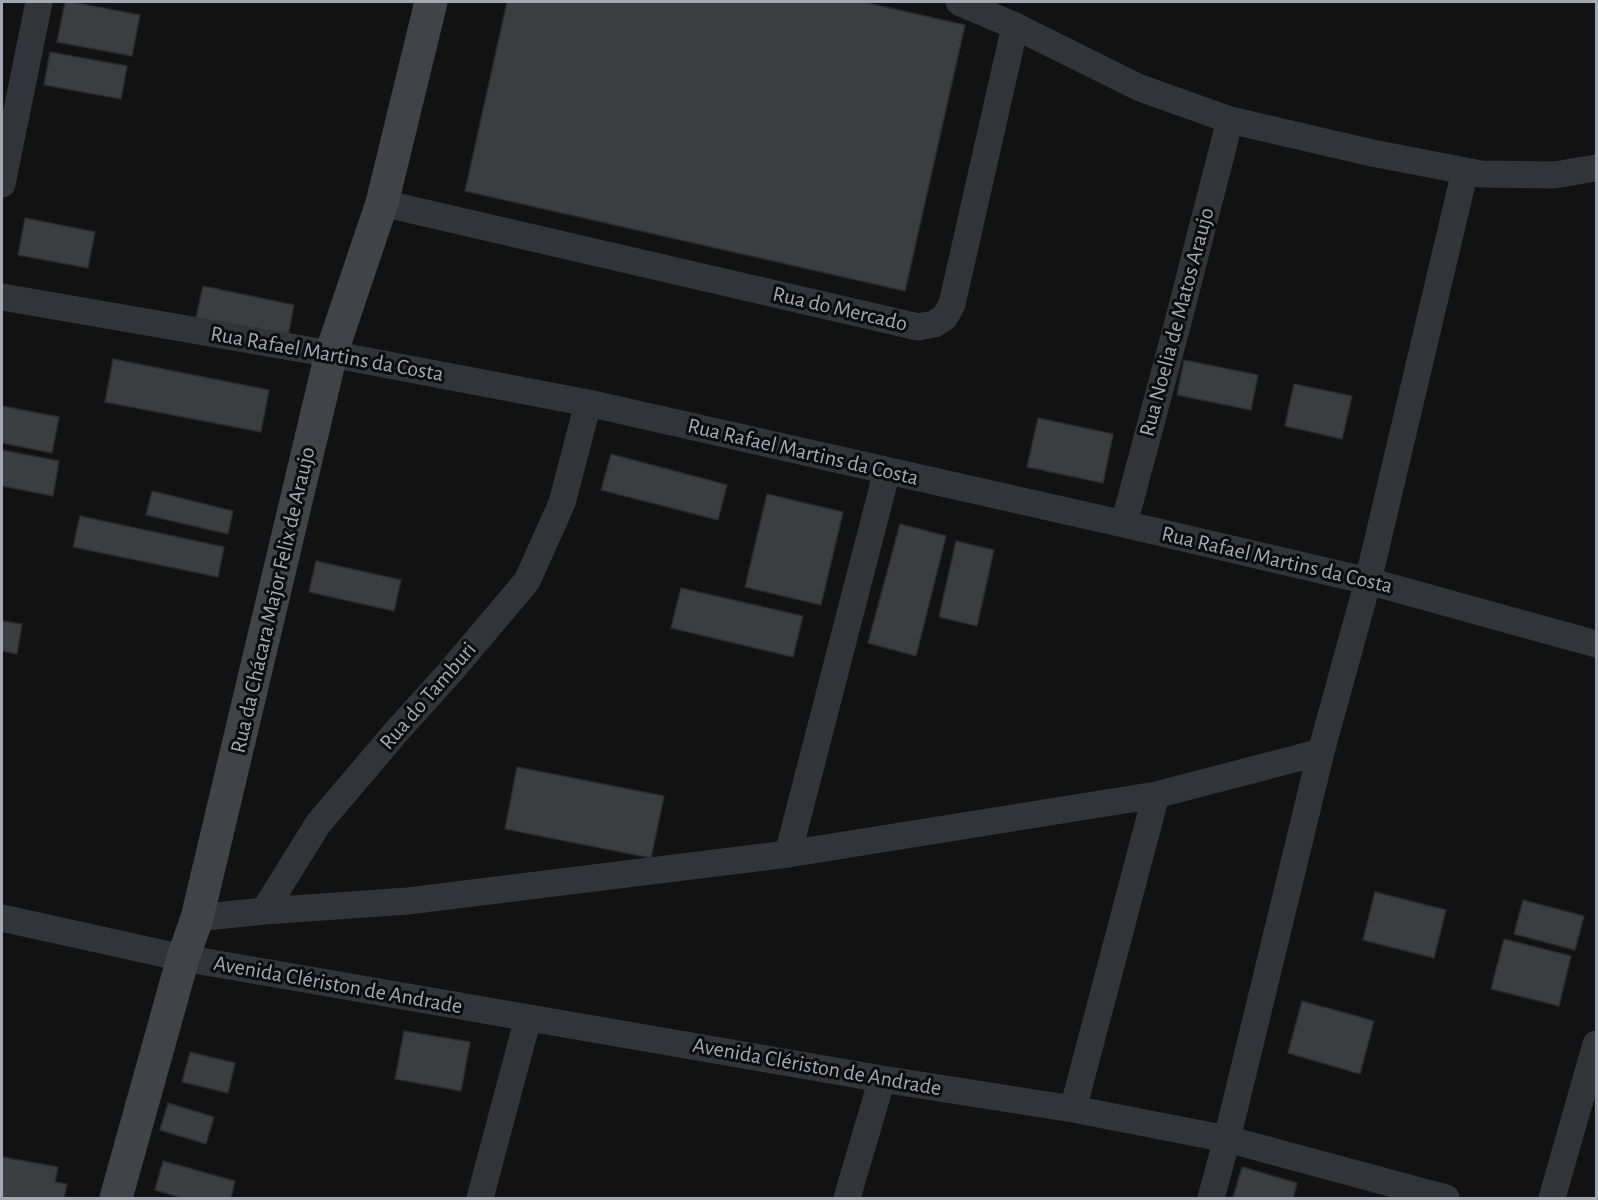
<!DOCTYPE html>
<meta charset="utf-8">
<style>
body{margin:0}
#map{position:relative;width:1598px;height:1200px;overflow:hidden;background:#121213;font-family:"Alegreya Sans",sans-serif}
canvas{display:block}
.frame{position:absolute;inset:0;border:3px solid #a2a9b5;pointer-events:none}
</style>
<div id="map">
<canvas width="1598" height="1200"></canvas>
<div class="frame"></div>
</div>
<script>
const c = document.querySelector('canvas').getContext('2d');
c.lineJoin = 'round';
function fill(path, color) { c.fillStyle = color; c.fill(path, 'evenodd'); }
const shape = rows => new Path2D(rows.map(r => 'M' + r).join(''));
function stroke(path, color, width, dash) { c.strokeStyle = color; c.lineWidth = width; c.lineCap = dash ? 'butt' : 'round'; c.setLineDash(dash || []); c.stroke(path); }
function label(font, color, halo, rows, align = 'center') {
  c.font = font + ' "Alegreya Sans",sans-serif'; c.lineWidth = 6; c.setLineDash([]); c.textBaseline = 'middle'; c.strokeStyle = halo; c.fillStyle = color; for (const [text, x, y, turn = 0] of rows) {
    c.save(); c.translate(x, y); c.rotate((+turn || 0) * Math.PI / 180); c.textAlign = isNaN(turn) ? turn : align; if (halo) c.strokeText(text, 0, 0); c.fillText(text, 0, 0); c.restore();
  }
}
const building = shape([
 [65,2,72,2,140,15,132,56,57,42,65,2],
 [507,2,863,2,965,25,905,291,465,191,507,2],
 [50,52,127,66,121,99,44,85,50,52],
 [25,218,95,232,88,268,18,255,25,218],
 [203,286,294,305,287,342,195,323,203,286],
 [113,359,269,390,261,432,105,402,113,359],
 [1184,360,1258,375,1251,410,1177,395,1184,360],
 [1294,384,1352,396,1342,439,1285,426,1294,384],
 [2,406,59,417,52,453,2,443,2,406],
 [1038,418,1113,434,1103,483,1027,467,1038,418],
 [2,450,59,461,53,496,2,486,2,450],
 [611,454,727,485,718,520,601,490,611,454],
 [152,491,233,511,228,534,146,515,152,491],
 [767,494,843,512,821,605,745,587,767,494],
 [80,516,224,547,218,577,73,547,80,516],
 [900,524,946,536,916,656,868,643,900,524],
 [956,541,994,550,977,626,939,617,956,541],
 [316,561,401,580,394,611,309,592,316,561],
 [681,588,803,616,793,657,671,628,681,588],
 [2,621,22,624,17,654,2,651,2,621],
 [517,767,664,796,651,858,505,829,517,767],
 [1375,892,1446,910,1434,958,1363,940,1375,892],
 [1523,900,1584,916,1575,950,1514,934,1523,900],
 [1504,939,1571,956,1559,1006,1491,989,1504,939],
 [1302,1001,1374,1021,1360,1074,1288,1053,1302,1001],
 [404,1031,470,1042,461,1091,395,1079,404,1031],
 [190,1052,235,1063,228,1093,182,1082,190,1052],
 [168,1103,214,1117,206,1144,160,1130,168,1103],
 [2,1157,58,1167,55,1182,67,1184,64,1198,2,1198,2,1157],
 [163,1161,235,1181,231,1198,183,1198,155,1190,163,1161],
 [1242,1167,1297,1183,1293,1198,1233,1198,1242,1167]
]);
fill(building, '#3c3d41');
stroke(building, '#2c2c30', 1.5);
stroke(shape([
 [959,2,1015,26,1140,88,1230,120,1372,153,1481,174,1554,175,1596,168],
 [2,184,39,2],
 [382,203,918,327,934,324,945,317,952,304,1015,26],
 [2,297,331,354,588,403,1124,524,1368,581,1596,644],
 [1124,524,1178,322,1230,120],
 [788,854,887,471],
 [264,911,408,901,788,854,1156,795],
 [2,918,183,958,882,1079,1073,1109,1227,1139,1446,1198],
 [197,918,264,911,318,824,396,732,451,671,527,581,562,503,588,403],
 [1073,1109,1156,795,1321,752],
 [480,1198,528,1018],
 [847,1198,882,1079],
 [1211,1198,1227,1139,1321,752,1368,581,1465,171],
 [1552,1198,1596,1044]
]), '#333439', 27);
stroke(shape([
 [116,1198,183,958,197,918,331,354,382,203,431,2]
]), '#414349', 33);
label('22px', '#a2a9b5', '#0d0d0e', [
 ["Rua do Mercado",840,309,13],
 ["Rua Noelia de Matos Araujo",1177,322,-75],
 ["Rua Rafael Martins da Costa",327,354,10],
 ["Rua Rafael Martins da Costa",803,452,13],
 ["Rua Rafael Martins da Costa",1277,560,13],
 ["Rua da Chácara Major Felix de Araujo",273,600,-77],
 ["Rua do Tamburi",428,696,-49],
 ["Avenida Clériston de Andrade",338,985,10],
 ["Avenida Clériston de Andrade",817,1067,10]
]);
</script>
